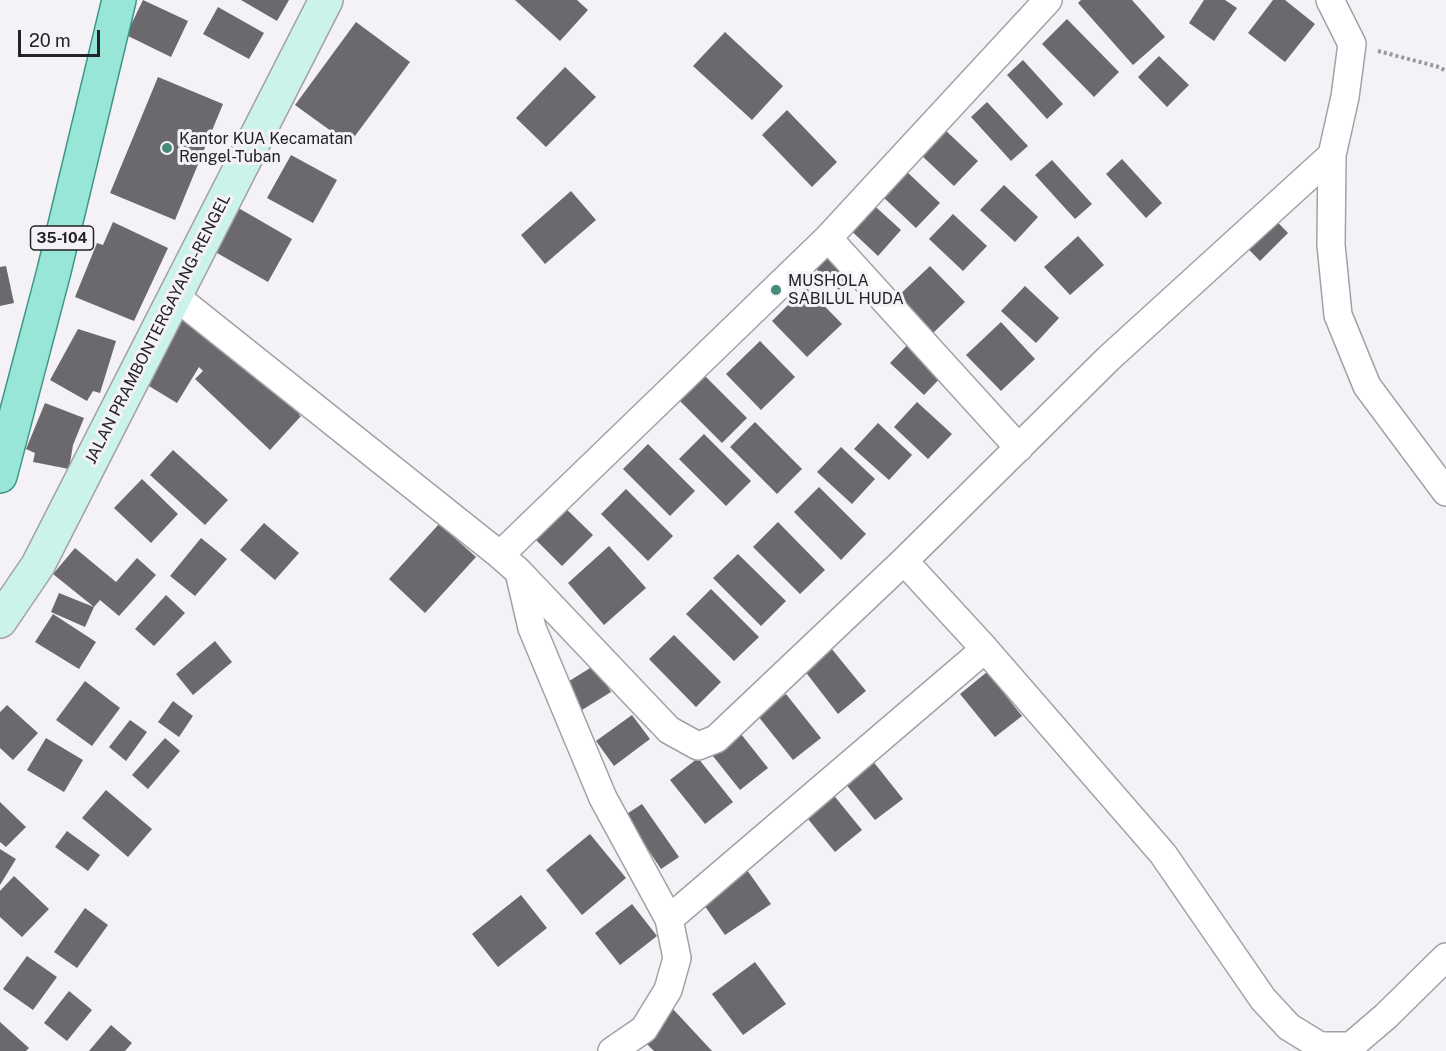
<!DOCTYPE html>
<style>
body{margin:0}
#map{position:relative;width:1446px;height:1051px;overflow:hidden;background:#f4f2f7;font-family:"Public Sans",sans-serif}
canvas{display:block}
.scale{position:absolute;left:18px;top:30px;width:82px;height:27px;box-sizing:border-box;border:3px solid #232224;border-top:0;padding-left:8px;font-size:18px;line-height:21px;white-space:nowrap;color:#232224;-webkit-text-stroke:4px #f4f2f7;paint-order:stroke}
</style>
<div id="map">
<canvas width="1446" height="1051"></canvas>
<div class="scale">20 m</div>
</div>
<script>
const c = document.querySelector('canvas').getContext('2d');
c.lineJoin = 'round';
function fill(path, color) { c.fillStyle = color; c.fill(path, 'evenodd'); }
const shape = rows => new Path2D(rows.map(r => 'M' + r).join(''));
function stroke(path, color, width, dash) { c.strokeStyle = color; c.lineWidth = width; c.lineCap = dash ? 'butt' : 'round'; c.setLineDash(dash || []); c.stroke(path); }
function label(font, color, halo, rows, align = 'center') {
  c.font = font + ' "Public Sans",sans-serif'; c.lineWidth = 6; c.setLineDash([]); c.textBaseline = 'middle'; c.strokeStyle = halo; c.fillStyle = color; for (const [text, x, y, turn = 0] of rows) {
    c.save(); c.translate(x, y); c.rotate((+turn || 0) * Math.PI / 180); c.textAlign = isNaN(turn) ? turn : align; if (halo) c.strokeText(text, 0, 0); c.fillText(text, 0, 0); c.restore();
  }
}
fill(shape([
 [143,0,188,21,171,57,126,35],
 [241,0,289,0,277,21],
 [515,0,577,0,588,10,560,41],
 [1081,0,1132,0,1165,37,1133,65,1078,3],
 [1204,0,1225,0,1237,8,1214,41,1189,23],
 [1273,0,1285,0,1315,24,1285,62,1248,33],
 [218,7,264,33,249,59,203,34],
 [1067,19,1119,72,1094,97,1042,44],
 [356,22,410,62,349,144,295,105],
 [725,32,783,86,752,120,693,66],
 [1159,56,1189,85,1167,107,1138,77],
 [1023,60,1063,104,1047,119,1007,75],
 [565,67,596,97,546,147,516,118],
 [158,77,223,104,175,220,110,193],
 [987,102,1028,146,1011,161,971,117],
 [787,110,837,162,812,187,762,135],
 [944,129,978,161,954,186,920,154],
 [291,155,337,180,313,223,267,198],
 [1122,159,1162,203,1146,218,1106,174],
 [1052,160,1092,204,1075,219,1035,175],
 [906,171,940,203,916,228,882,196],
 [1004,185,1038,217,1015,242,980,210],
 [571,191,596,220,545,264,521,235],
 [867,199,901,230,878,256,844,224],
 [235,206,292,239,268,282,210,249],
 [1262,206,1288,233,1260,261,1234,234],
 [953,214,987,246,963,271,929,239],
 [113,222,168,248,134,321,75,297,97,243,103,245],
 [828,233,862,265,839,290,804,258],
 [1078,236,1104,265,1070,295,1044,267],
 [6,266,14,303,0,306,0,267],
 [930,266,965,302,931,335,895,299],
 [1025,286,1059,318,1036,343,1001,311],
 [806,287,842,324,807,357,772,321],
 [182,320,215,341,300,413,299,415,301,416,270,450,195,379,203,371,199,367,177,403,144,383],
 [1001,322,1035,359,1001,391,966,355],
 [78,329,116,341,100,393,93,391,87,401,50,380],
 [914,338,948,370,924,395,890,363],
 [760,341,795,377,761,410,726,374],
 [700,371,747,418,722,443,675,396],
 [917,402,952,434,928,459,894,427],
 [45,403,84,418,73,445,69,469,33,462,35,453,26,449],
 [755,422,802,469,777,494,730,447],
 [878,423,912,455,889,480,854,449],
 [704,434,751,481,726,506,679,459],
 [648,444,695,491,670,516,623,469],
 [841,447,875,479,852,504,817,472],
 [173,450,228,500,205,525,150,475],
 [142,479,178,514,151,543,114,508],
 [819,487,866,534,841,560,794,512],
 [626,489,673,536,648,561,601,514],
 [557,500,593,535,562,566,527,531],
 [778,522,825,570,800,594,753,547],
 [264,523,299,553,275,580,240,550],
 [439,524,476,557,425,613,389,579],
 [201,538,227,559,195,596,170,576],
 [609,546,646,588,604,625,568,583],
 [75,548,116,582,137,558,156,575,119,616,100,600,94,607,53,574],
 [738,554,786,601,761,626,713,578],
 [711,589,759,637,734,661,686,614],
 [59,593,94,607,85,627,51,612],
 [166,595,185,613,154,646,135,629],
 [53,614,96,642,79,669,35,642],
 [674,635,721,682,696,707,649,659],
 [215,641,232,662,193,695,176,674],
 [831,648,866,691,838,714,804,670],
 [595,665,611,692,582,710,566,683],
 [987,672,1022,716,995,737,960,694],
 [85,681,120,708,92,746,56,720],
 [786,694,821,738,793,760,758,716],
 [173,701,193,716,179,737,158,722],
 [7,705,38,733,13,760,0,748,0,712],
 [632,715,650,739,614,766,596,741],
 [130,720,147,732,126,761,109,747],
 [733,724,768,768,740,790,705,746],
 [46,738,83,760,64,792,27,770],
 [165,738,180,751,148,789,132,775],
 [868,755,903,799,875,820,840,777],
 [698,758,733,802,705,824,670,780],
 [827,787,862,830,835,852,799,808],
 [106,790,152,829,128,857,82,818],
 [0,802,26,827,6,847,0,842],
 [642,804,679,857,661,869,625,815],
 [67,831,100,855,88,871,55,847],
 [590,834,626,878,582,915,546,870],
 [0,849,16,859,0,885],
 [740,860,771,904,725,935,695,892],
 [14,876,49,909,22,937,0,917,0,891],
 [521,895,547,928,498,967,472,934],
 [632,904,657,936,620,965,595,933],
 [85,908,108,925,77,968,54,952],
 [27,956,57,977,33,1010,3,989],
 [755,962,786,1004,743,1035,712,994],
 [69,991,92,1010,67,1041,44,1023],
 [672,1008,712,1051,654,1051,640,1037],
 [0,1022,29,1048,26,1051,0,1051],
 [111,1025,132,1043,125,1051,89,1051]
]), '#6b696d');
const street = shape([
 [1330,0,1352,44,1345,97,1332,155,1331,245,1338,315,1367,386,1446,492],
 [828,238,1019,448],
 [175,296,500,555,518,571,669,730,698,746,716,739,904,561,1109,358,1332,155],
 [500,555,828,238,1048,0],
 [904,561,985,649,1163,854,1263,999,1289,1027,1320,1046,1351,1046,1386,1016,1446,957],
 [519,572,532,628,603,798,669,919,677,958,668,990,644,1029,612,1051],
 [669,919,985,649]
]);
const secondary = shape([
 [0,621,38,565,326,0]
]);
const primary = shape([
 [0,476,54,271,119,0]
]);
stroke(street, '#a3a1a6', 30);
stroke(secondary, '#a3a1a6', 36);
stroke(primary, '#419687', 36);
stroke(shape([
 [1378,51,1439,67,1446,71]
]), '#99989b', 4, [3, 3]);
stroke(street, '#fff', 27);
stroke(secondary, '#cbf2eb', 33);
stroke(primary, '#97e6d7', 33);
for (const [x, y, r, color] of [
 [167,148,6,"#47897b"],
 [776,290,6,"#47897b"]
]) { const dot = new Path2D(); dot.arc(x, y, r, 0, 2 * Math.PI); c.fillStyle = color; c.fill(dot); stroke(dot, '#f4f2f7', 2); }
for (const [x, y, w] of [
 [62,238,63]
]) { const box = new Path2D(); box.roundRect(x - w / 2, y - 12, w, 24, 4.5); c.fillStyle = '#f4f2f7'; c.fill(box); stroke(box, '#232224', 1.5); }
label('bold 15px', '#232224', null, [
 ["35-104",62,238]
]);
label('16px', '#232224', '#f4f2f7', [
 ["Kantor KUA Kecamatan",179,139],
 ["Rengel-Tuban",179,157],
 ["MUSHOLA",788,281],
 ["SABILUL HUDA",788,299]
], 'left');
label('16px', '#232224', '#f4f2f7', [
 ["JALAN PRAMBONTERGAYANG-RENGEL",158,329,-63]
]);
</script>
